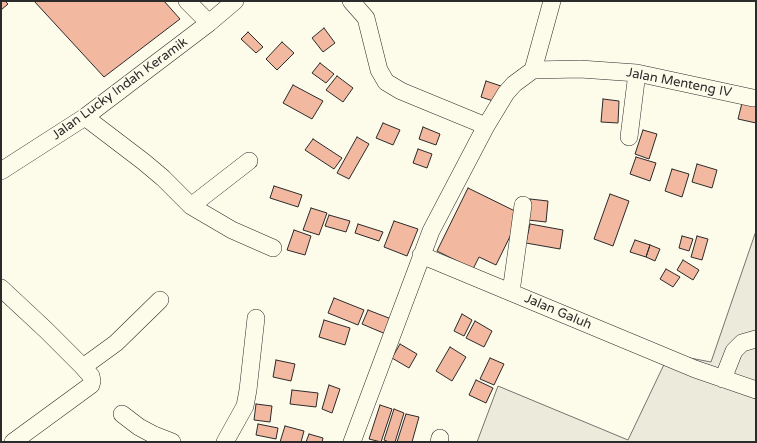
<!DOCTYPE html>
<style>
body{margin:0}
#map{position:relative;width:757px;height:443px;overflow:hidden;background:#fdfbea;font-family:"Varela Round",sans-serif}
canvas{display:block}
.frame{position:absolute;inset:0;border:2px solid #2b2b2b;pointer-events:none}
</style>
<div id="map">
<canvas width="757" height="443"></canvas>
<div class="frame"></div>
</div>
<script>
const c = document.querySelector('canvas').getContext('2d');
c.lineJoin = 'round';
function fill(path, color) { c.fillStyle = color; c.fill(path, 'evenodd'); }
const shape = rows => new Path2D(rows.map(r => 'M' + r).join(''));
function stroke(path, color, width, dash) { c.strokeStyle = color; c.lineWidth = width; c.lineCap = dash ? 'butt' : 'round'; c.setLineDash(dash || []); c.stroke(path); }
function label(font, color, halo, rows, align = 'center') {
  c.font = font + ' "Varela Round",sans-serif'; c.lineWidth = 3; c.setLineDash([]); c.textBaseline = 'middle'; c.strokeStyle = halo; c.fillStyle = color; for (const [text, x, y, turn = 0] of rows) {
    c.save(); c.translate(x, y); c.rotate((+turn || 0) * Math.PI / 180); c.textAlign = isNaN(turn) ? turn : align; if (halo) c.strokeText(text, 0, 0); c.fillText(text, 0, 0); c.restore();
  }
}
const green = shape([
 [756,231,756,442,477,442,498,386,628,440,669,354,711,362,756,231]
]);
fill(green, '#ecebdb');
stroke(green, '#74746e', 1);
const building = shape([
 [1,1,5,1,8,4,1,10,1,1],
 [34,1,164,1,180,19,104,77,34,1],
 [324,28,335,43,323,52,312,38,324,28],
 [248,32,263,47,256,53,241,39,248,32],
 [282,42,294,53,277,70,266,59,282,42],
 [320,63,334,74,326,83,312,73,320,63],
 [337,76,353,88,343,102,326,90,337,76],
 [486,81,501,86,496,102,481,97,486,81],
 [293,85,323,101,312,119,283,103,293,85],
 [603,99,619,101,618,123,601,122,603,99],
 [742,103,756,106,756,123,738,119,742,103],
 [383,123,400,130,393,145,376,138,383,123],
 [423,127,440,134,436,145,419,139,423,127],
 [643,130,657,134,649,159,635,154,643,130],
 [357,137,369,144,349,179,337,173,357,137],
 [313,139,342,158,334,169,305,150,313,139],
 [418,149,432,154,427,168,413,163,418,149],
 [636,157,656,163,650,181,630,174,636,157],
 [697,164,717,170,712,188,692,182,697,164],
 [672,169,689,174,682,197,665,191,672,169],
 [274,186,302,195,298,207,270,198,274,186],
 [468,188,521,214,496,265,479,257,473,269,437,251,468,188],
 [610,194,629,201,613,246,594,239,610,194],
 [530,199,548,201,546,222,528,220,530,199],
 [311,208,327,213,319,235,303,230,311,208],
 [329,215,350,221,346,232,325,226,329,215],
 [394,221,418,229,407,256,384,247,394,221],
 [358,224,383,232,379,241,355,233,358,224],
 [530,224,563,230,560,249,526,243,530,224],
 [294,230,311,236,305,255,287,250,294,230],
 [682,236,693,239,689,251,679,248,682,236],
 [697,236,708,239,702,260,691,257,697,236],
 [635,240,650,245,646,257,630,252,635,240],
 [650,245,660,249,655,261,646,257,650,245],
 [683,260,699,270,693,280,677,270,683,260],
 [666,269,680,277,673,287,660,279,666,269],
 [334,298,364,310,358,325,328,313,334,298],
 [368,310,394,320,388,335,362,324,368,310],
 [462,314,472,320,464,336,454,331,462,314],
 [324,320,350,328,345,345,319,337,324,320],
 [475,321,492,331,484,347,466,338,475,321],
 [400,344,417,354,409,368,392,358,400,344],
 [450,347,466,357,452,381,436,371,450,347],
 [490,358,504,364,494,385,480,379,490,358],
 [276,360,295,364,291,381,273,377,276,360],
 [476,380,493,388,486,403,469,395,476,380],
 [329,385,340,389,332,413,322,409,329,385],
 [292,390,318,393,316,407,290,404,292,390],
 [256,404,272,406,270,422,254,420,256,404],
 [380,405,392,409,381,442,369,439,380,405],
 [394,409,404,413,395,442,389,442,384,440,394,409],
 [406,414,419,417,412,442,397,442,406,414],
 [258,424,278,428,276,439,256,435,258,424],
 [285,426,304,431,301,442,280,442,285,426],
 [309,434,323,438,322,442,306,442,309,434]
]);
fill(building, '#f2b8a0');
stroke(building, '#2b2b2b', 1);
const minor = shape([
 [187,1,209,23],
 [351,1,366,18,379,70,386,82,401,91,486,126],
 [533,70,580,69,637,73,753,98],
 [85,117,144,162,163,178,191,206,232,230,273,248],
 [629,137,637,73],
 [1,171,85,117,209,23,235,1],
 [191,206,249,161],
 [421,255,695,369,756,390],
 [1,288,46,330,83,367,91,376,92,381,91,385,13,442],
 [511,292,523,205],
 [83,367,116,343,160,300],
 [723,379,734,351,742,343,756,339],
 [122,414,139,427,154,435,172,442],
 [225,442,245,406,248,390,256,318],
 [352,442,431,231,486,126,506,93,514,84,533,70,552,1],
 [439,442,440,438]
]);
stroke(minor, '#2b2b2b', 18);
stroke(minor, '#fdfbea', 17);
label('13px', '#2b2b2b', '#fdfbea', [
 ["Jalan Menteng IV",679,83,11],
 ["Jalan Lucky Indah Keramik",120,89,-36],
 ["Jalan Galuh",558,312,23]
]);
</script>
